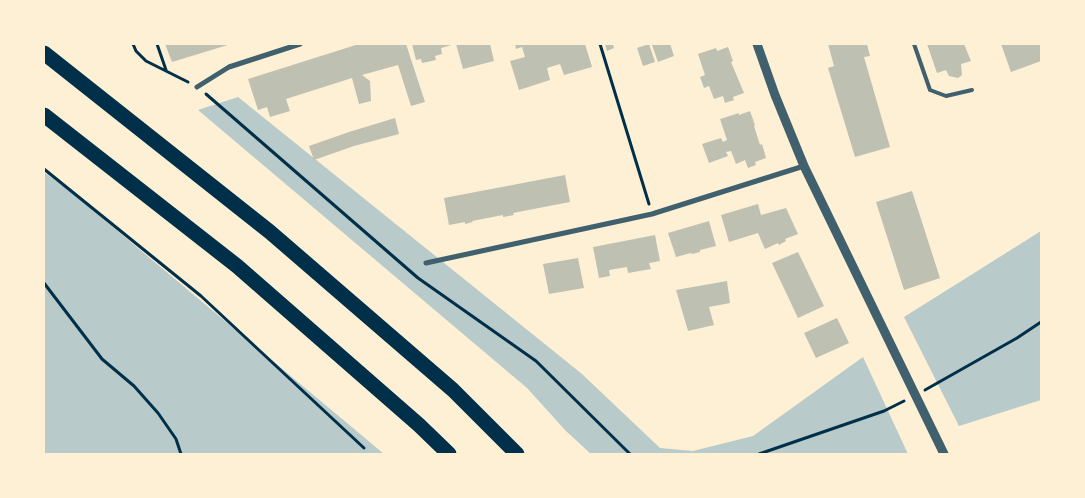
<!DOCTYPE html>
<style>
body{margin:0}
#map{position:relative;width:1085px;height:498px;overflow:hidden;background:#fdf0d5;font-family:"Work Sans",sans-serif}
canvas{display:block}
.frame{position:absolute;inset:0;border:45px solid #fdf0d5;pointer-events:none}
</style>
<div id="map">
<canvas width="1085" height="498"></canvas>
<div class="frame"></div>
</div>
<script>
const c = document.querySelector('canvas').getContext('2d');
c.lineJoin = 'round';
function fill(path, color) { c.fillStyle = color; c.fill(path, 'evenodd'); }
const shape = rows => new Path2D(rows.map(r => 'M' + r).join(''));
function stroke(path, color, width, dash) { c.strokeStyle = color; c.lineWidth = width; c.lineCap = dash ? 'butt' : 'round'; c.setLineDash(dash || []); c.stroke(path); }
fill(shape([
 [238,97,582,374,660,448,693,451,753,436,863,357,908,454,591,454,566,431,527,388,198,110],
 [44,172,71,192,384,454,44,454],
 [1041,231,1041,400,959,426,904,317]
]), '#b9caca');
fill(shape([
 [165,44,231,44,172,62],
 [359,44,406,44,425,102,411,106,398,65,362,75,370,81,371,101,359,104,352,78,286,99,290,111,270,117,267,107,258,110,248,79],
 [412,44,455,44,441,48,442,54,435,56,436,60,422,63,421,59,416,60],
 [456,44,475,44,475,45,490,44,494,61,463,69],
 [515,44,585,44,592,67,564,75,560,64,547,68,550,80,519,90,510,61,525,57,522,47,516,49],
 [605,44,613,44,614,48,607,51],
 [649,44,655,62,643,66,637,48],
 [656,44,670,44,674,56,658,62,652,45],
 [828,44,867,44,870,56,864,57,890,147,855,157,828,68,834,66],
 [927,44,964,44,971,61,961,64,962,75,958,78,949,76,946,70,937,73],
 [1001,44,1041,44,1041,61,1011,72],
 [728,47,733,61,731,62,744,93,733,97,734,100,725,103,723,96,714,99,709,86,704,88,700,77,705,75,698,54,716,48,717,51],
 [750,111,755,125,754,126,760,145,762,144,766,158,755,162,756,165,748,168,745,160,736,164,731,151,726,152,728,156,709,163,702,144,721,138,723,142,727,140,720,119,739,113,739,115],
 [395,118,399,134,354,146,314,160,309,146,349,132],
 [565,175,570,202,513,213,514,215,503,217,503,215,472,221,473,222,465,224,465,222,449,225,444,198],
 [912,191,940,278,904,290,876,202],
 [758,204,761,215,786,208,798,234,785,239,786,241,779,245,778,243,765,249,758,233,729,242,721,215],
 [709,221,716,246,700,250,700,252,692,254,691,253,676,257,668,233],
 [655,235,660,261,649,263,651,269,628,273,627,267,609,270,610,276,599,278,593,247],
 [798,252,824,306,798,318,772,263],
 [578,258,584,288,549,294,543,264],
 [727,281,730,303,709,307,714,325,688,331,676,290],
 [837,318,849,343,816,358,804,333]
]), '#bec0b2');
stroke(shape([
 [133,44,136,51,146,61,188,82],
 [157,44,166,70],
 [600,44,649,204],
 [206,94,418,278,536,361,630,454],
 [44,169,201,296,364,448],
 [44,283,102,359,134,386,158,413,176,439,181,454],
 [925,390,1017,338,1041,322],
 [759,454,884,411,904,401]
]), '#003049', 3);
stroke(shape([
 [914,44,930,90,946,96,972,90]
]), '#3f606c', 4);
stroke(shape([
 [197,87,229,67,300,44],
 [426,263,652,214,804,166]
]), '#3f606c', 5);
stroke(shape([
 [757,44,775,95,804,166,944,454]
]), '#3f606c', 9);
stroke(shape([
 [44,53,270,232,453,390,517,454],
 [44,115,237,266,419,425,449,454]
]), '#003049', 15);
</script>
